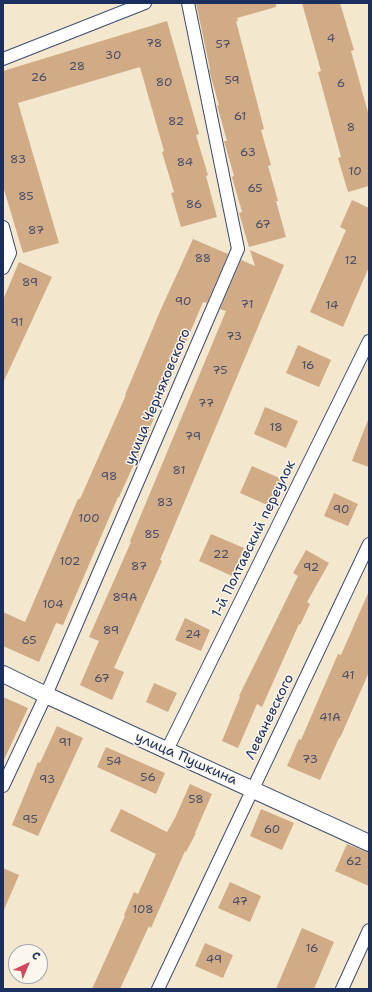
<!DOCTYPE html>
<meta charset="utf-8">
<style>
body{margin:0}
#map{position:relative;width:372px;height:992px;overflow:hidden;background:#f3e7ce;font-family:"Shantell Sans",sans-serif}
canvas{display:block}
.frame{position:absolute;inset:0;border:4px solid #1b2f5e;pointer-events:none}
.north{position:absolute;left:8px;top:944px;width:40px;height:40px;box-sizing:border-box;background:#fbf7ec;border:1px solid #a1a7b3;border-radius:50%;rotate:44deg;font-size:11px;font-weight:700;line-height:16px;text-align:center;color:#1b2f5e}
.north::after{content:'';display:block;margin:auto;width:14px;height:18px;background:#d1495b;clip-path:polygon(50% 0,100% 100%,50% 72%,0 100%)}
</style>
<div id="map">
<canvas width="372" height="992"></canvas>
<div class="frame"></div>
<div class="north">С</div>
</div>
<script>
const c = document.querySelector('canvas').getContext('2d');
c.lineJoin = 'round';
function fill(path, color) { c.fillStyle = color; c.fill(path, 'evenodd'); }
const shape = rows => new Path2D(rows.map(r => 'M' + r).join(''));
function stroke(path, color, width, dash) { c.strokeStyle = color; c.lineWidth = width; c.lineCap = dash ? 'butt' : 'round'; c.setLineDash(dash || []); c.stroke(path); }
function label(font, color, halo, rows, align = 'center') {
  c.font = font + ' "Shantell Sans",sans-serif'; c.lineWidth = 3; c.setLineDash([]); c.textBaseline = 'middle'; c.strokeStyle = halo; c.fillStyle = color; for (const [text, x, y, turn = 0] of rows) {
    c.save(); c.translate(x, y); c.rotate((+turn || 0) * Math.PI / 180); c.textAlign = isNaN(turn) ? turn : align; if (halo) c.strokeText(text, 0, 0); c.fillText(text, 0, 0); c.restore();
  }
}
fill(shape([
 [196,3,276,3,276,7,237,18,238,21,236,21,264,129,261,130,271,165,268,166,278,201,276,201,286,237,249,247,239,213,242,212,232,177,234,176,224,141,227,141,217,105,219,105,209,70,210,69],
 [302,3,340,3,354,50,351,51,369,116,369,186,348,192,338,158,341,157,318,72,321,71],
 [167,21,199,134,196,135,208,175,206,176,217,217,181,227,171,193,174,192,162,152,164,151,140,67,18,103,59,243,23,253,3,186,3,71],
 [352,200,369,208,369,267,343,327,310,312,346,230,340,227],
 [193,239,228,254,207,303,203,302,150,427,151,427,119,497,118,497,63,625,56,623,39,662,3,646,3,612,25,622,78,499,80,499,126,395,125,395,161,309],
 [250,250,284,265,160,560,162,561,114,668,124,672,112,700,80,685,99,641,89,637,131,542,130,541,226,311,220,309,241,260,255,266],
 [19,262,52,277,3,383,3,300],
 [298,345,331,360,319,387,286,373],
 [265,407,298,421,286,448,254,434],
 [368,420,369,420,369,467,352,461],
 [252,466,284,480,272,507,240,493],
 [334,493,358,504,348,526,324,516],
 [211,534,244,548,232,576,199,561],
 [306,550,329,563,307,602,310,604,300,625,299,624,262,707,257,704,238,748,222,741,240,697,239,696,298,576,293,573],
 [369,591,369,672,340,738,339,738,320,780,287,766,299,739,301,740,338,654,341,655],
 [185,618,210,630,201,651,175,640],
 [154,683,177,693,168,712,146,702],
 [3,697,28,708,3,762],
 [57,726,83,738,38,836,12,825,38,762,40,763],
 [106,747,165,773,156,794,97,767],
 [190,784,212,794,195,833,196,833,186,852,185,851,151,928,149,926,120,989,92,989,125,916,124,915,134,892,138,894,156,854,110,831,121,809,167,832,175,818],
 [261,809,294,823,282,850,250,836],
 [347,844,369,853,369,886,335,871],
 [3,868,19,875,3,912],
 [230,882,261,896,250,922,218,908],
 [302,928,334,942,314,989,276,989],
 [205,943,233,955,223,978,195,966]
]), '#d1aa86');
const minor = shape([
 [3,59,145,3],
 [3,227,10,253,3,268],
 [167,750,369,341],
 [3,786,46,695,238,249,188,3],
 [158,989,369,544],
 [342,989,369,930]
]);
const tertiary = shape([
 [3,674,46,695,369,843]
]);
stroke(minor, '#3b4b6f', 14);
stroke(tertiary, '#3b4b6f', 18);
stroke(minor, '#fff', 12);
stroke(tertiary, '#fff', 16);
label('12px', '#484e68', null, [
 ["4",331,39],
 ["78",154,44],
 ["57",223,45],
 ["30",113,56],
 ["28",77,67],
 ["26",39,78],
 ["59",232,81],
 ["80",164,83],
 ["6",341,84],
 ["61",240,117],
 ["82",176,122],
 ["8",351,128],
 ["63",248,153],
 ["83",18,160],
 ["84",185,163],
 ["10",355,172],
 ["65",255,189],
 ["85",26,197],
 ["86",194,205],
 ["67",263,225],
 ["87",36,231],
 ["88",203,259],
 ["12",351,261],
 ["89",30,283],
 ["90",183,302],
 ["71",247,305],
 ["14",332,306],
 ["91",17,323],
 ["73",234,337],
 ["16",308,366],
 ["75",220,371],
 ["77",206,404],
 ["18",276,428],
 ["79",193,437],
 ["81",179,471],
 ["98",109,477],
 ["83",165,503],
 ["90",341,510],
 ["100",89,519],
 ["85",152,535],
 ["22",221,555],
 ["102",70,562],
 ["87",139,567],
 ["92",311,568],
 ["89А",125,598],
 ["104",53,605],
 ["89",111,631],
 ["24",193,635],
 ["65",29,641],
 ["41",348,676],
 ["67",102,679],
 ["41А",330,718],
 ["91",65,743],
 ["73",310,760],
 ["54",114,762],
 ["56",148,778],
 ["93",47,780],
 ["58",196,800],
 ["95",30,820],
 ["60",272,830],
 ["62",354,862],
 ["47",240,902],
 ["108",143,910],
 ["16",312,949],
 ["49",214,960]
]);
label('14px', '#1b2f5e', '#fbf7ec', [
 ["улица Черняховского",158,397,-67],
 ["1-й Полтавский переулок",254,539,-64],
 ["Леваневского",270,717,-64],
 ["улица Пушкина",186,759,24]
]);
</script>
